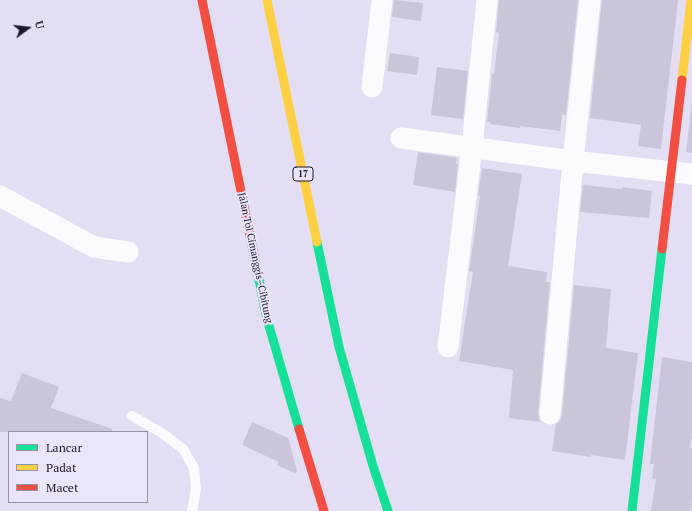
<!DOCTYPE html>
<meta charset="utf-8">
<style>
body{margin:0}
#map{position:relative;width:692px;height:511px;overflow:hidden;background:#e3def4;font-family:"PT Serif",serif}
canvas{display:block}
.legend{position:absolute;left:8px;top:431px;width:140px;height:72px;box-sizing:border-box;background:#eae5fa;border:1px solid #9893a6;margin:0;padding:5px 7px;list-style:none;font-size:12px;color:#1c1729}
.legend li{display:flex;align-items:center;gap:8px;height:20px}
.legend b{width:20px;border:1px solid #9893a6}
.north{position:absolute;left:8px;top:8px;width:40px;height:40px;-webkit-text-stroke:3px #eae5fa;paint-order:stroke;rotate:75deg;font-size:11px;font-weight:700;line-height:16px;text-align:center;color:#1c1729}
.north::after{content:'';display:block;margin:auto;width:14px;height:18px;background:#1c1729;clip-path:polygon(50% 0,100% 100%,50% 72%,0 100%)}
</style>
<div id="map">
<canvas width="692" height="511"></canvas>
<ul class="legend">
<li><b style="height:5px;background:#16e098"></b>Lancar</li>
<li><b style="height:5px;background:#ffcf43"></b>Padat</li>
<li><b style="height:5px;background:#f24e42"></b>Macet</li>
</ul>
<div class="north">U</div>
</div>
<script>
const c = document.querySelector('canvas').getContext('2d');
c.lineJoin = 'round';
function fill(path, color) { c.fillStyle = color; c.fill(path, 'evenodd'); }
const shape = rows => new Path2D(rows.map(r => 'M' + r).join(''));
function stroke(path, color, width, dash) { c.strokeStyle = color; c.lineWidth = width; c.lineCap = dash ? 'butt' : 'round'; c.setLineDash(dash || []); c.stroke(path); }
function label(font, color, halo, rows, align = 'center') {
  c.font = font + ' "PT Serif",serif'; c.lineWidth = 4; c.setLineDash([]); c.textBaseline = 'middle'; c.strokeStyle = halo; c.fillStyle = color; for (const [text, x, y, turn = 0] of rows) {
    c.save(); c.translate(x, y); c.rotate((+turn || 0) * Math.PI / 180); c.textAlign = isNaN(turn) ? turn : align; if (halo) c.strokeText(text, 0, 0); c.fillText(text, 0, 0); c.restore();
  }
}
fill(shape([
 [394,0,423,3,421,21,392,17],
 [499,0,578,0,566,115,562,114,560,131,520,126,520,128,490,124,491,122,487,122,492,74,494,74,499,33,496,32],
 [602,0,678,0,661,149,638,146,641,125,590,118],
 [390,53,419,57,417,75,387,71],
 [437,67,468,71,463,119,431,115],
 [692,100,692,153,686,152],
 [418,152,457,158,456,164,458,164,455,192,413,185],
 [482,168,522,174,508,266,547,272,546,282,550,282,538,413,539,419,541,422,509,418,513,370,459,361,473,272,469,271,480,196,478,195],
 [583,185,622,189,622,187,652,191,649,218,580,212],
 [574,285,611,289,606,348,638,353,625,460,591,455,591,457,552,451,556,424,560,421,562,415],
 [662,357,692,362,692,431,690,448,692,448,692,502,691,511,651,511,656,479,652,478,654,464,650,464],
 [22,373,59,387,51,408,112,429,112,432,0,432,0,398,11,401],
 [252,422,288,438,297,470,296,474,277,465,279,462,242,445]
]), '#cac5d9');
stroke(shape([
 [132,416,162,433,183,449,194,468,196,489,192,511]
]), '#fbfafd', 10);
stroke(shape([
 [372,87,382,0],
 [401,138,573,161,692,174],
 [0,196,94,247,128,252],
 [448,347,472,147,487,0],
 [550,414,573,161,590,0]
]), '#fbfafd', 21);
stroke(shape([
 [317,242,339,347,373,466,388,511],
 [254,255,267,319,299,429],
 [632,511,662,249]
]), '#16e098', 9);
stroke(shape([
 [267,0,317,242],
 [682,80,691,0]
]), '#ffcf43', 9);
stroke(shape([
 [202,0,254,255],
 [662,249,682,80],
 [299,429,324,511]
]), '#f24e42', 9);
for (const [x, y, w] of [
 [303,174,20]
]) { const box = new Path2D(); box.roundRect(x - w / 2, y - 7, w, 14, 3); c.fillStyle = '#eae5fa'; c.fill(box); stroke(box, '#1c1729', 1); }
label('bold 9px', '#1c1729', null, [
 ["17",303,174]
]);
label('10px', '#1c1729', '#eae5fa', [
 ["Jalan Tol Cimanggis–Cibitung",255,258,78]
]);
</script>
